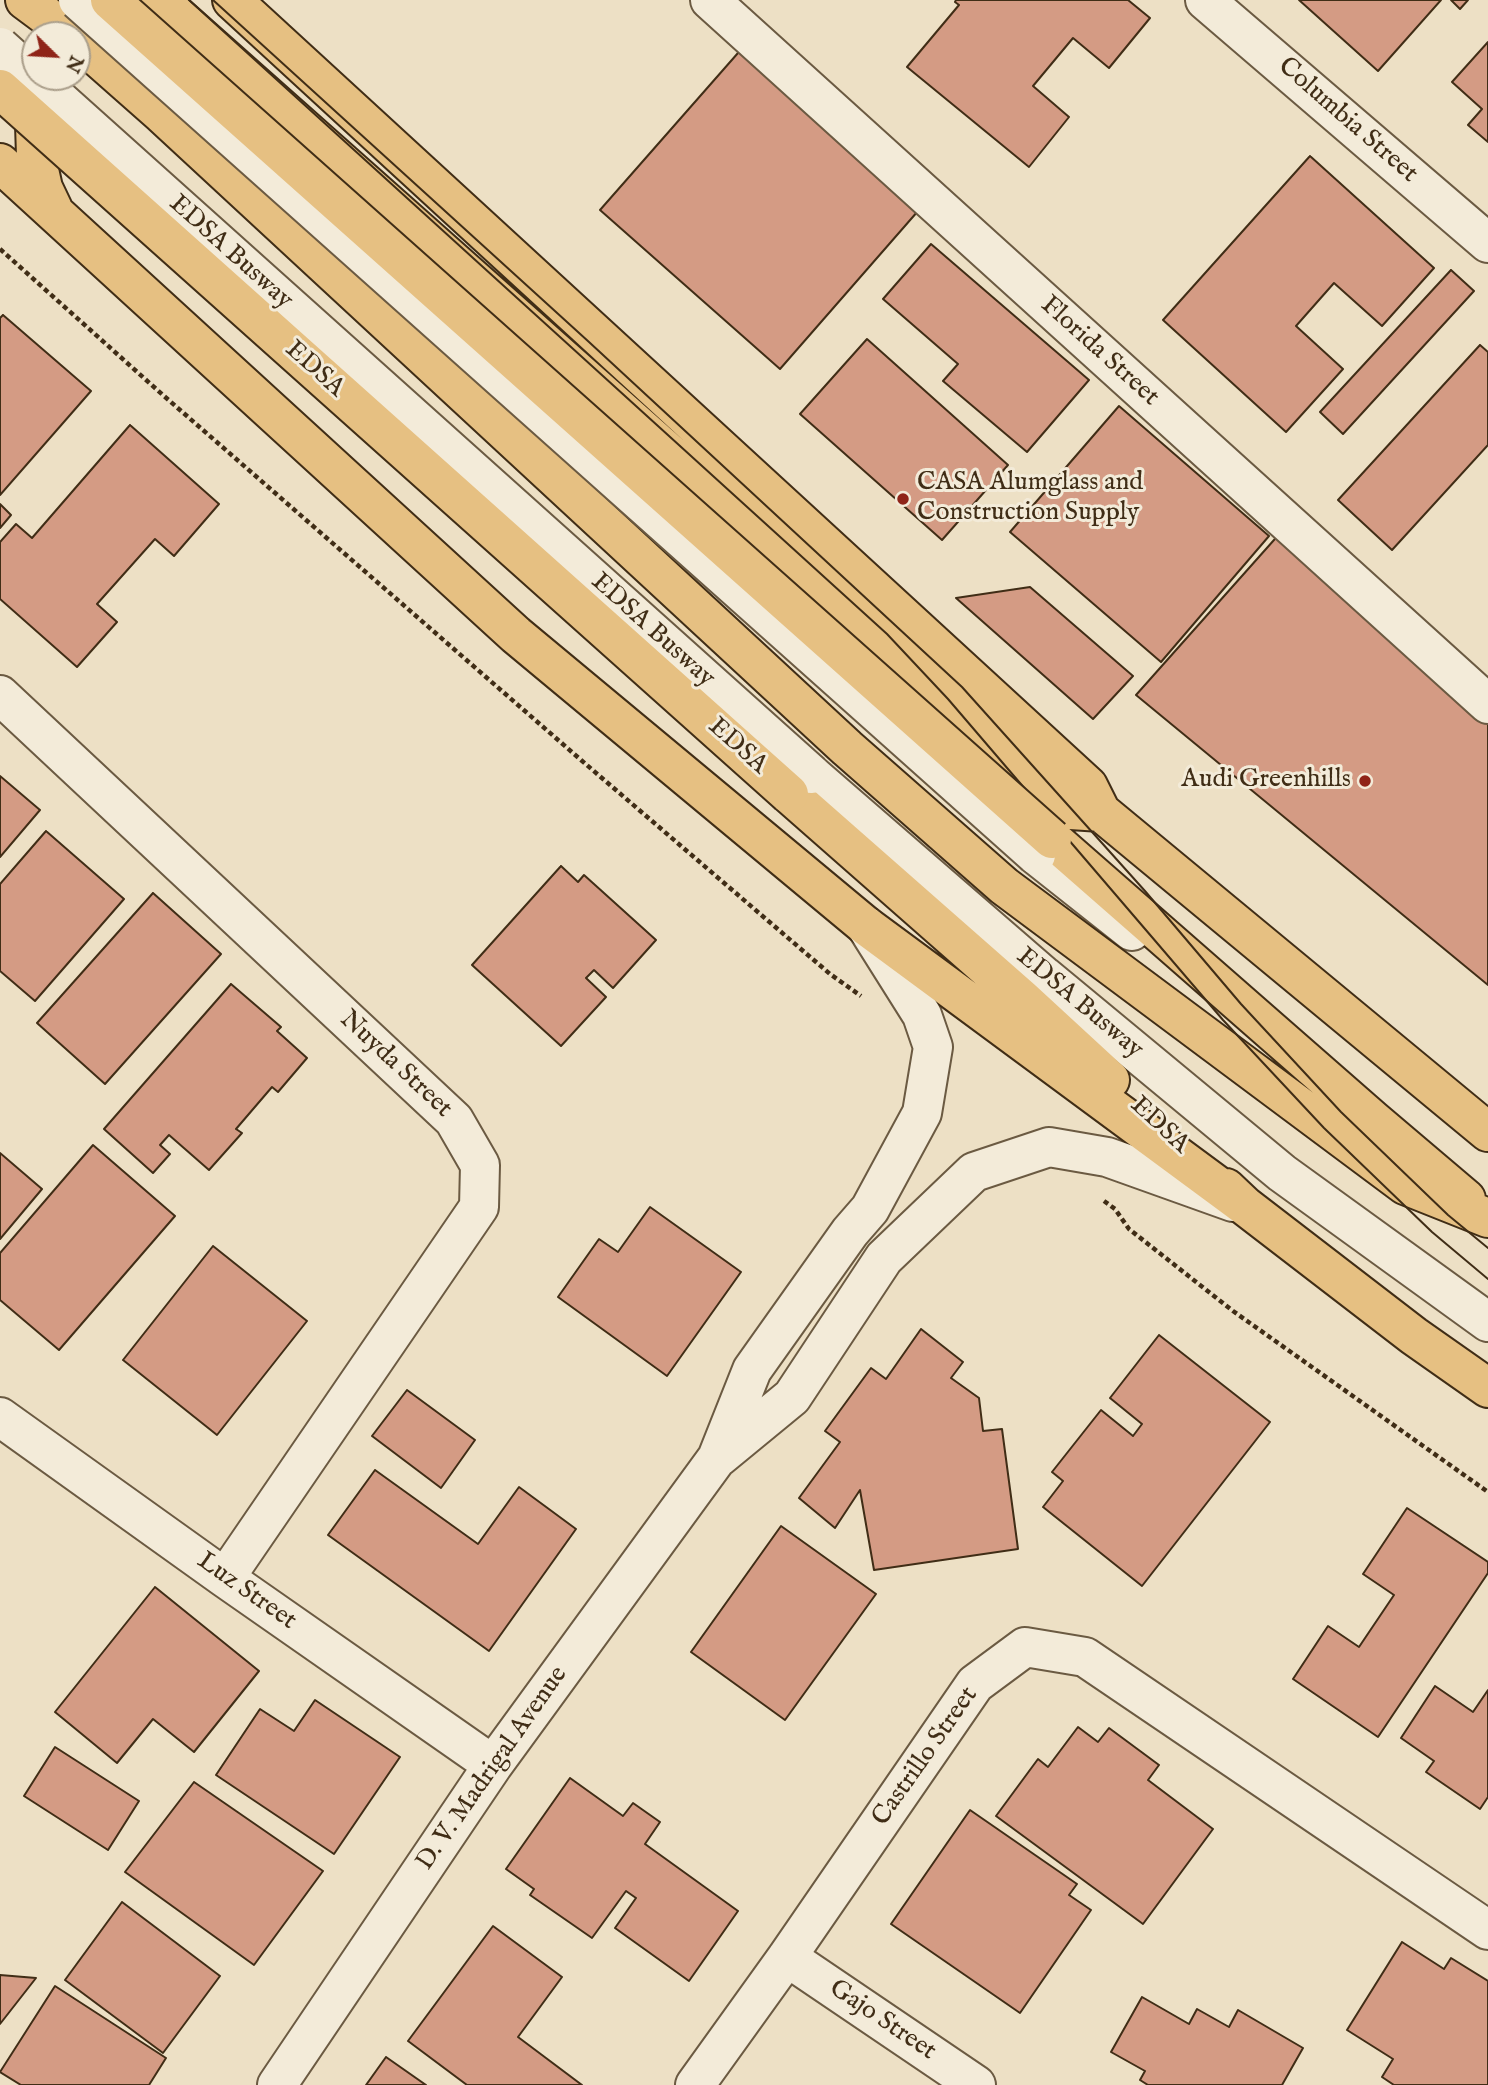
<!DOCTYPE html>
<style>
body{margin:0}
#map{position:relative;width:1488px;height:2085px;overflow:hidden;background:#ede0c5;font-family:"IM FELL English",serif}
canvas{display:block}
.north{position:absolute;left:21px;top:21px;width:70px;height:70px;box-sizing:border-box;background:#f3ebd9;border:2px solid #ab9f8b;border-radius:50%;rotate:114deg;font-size:19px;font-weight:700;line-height:28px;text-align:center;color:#402d16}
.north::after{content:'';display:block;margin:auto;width:24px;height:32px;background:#8f2418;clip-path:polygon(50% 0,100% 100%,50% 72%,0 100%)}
</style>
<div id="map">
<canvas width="1488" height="2085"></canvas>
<div class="north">N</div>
</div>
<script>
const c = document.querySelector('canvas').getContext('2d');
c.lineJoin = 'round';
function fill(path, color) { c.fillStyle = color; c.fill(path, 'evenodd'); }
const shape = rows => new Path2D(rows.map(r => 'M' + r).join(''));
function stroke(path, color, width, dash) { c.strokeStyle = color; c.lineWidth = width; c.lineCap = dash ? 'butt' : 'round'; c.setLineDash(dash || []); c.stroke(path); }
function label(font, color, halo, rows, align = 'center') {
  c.font = font + ' "IM FELL English",serif'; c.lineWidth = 6; c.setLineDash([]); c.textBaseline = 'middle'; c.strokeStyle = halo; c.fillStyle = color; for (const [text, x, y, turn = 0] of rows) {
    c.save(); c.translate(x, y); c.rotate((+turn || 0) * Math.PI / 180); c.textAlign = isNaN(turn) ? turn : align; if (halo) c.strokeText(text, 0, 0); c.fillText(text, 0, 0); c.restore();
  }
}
const building = shape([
 [956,0,1128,0,1150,18,1109,68,1073,38,1033,86,1069,117,1029,167,907,67,959,5,955,2,956,0],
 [1299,0,1441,0,1378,71,1299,0],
 [1451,0,1468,0,1460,9,1451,0],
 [1488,42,1488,142,1468,125,1482,109,1452,82,1488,42],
 [745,45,925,203,780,369,600,210,745,45],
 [1310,156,1434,268,1382,326,1334,283,1296,326,1343,369,1286,432,1163,320,1310,156],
 [931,244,1089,380,1027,452,943,381,958,364,883,299,931,244],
 [1451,270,1474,291,1343,434,1320,412,1451,270],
 [3,315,91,391,0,495,0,318,3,315],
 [867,339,1008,465,942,540,800,414,867,339],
 [1480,345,1488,352,1488,445,1392,550,1338,500,1480,345],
 [1119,406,1269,536,1161,662,1010,532,1119,406],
 [130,425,219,504,174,556,155,539,97,604,117,622,77,667,0,599,0,542,16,524,32,538,130,425],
 [0,504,11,515,0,528,0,504],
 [1282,531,1488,710,1488,985,1136,695,1282,531],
 [1030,587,1133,676,1093,719,956,598,1030,587],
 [0,776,40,810,0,857,0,776],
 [46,831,124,899,35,1001,0,971,0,884,46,831],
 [561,866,578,882,584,875,656,940,613,988,594,970,586,978,606,997,561,1046,472,965,561,866],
 [153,893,221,954,105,1084,37,1023,153,893],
 [231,984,281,1027,277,1031,307,1058,278,1092,272,1087,236,1129,242,1133,209,1170,169,1135,160,1145,170,1154,153,1173,104,1129,231,984],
 [93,1145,175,1216,59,1350,0,1300,0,1253,93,1145],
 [0,1153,42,1189,0,1239,0,1153],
 [650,1207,741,1272,667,1376,558,1297,599,1239,618,1252,650,1207],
 [213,1246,307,1321,217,1435,123,1360,213,1246],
 [921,1329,963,1362,951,1378,979,1398,983,1431,1002,1429,1018,1549,874,1570,860,1490,835,1528,799,1498,840,1442,825,1431,871,1368,886,1379,921,1329],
 [1159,1335,1270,1422,1142,1586,1043,1507,1063,1481,1052,1472,1101,1410,1133,1436,1142,1424,1110,1398,1159,1335],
 [407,1390,475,1440,441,1488,372,1436,407,1390],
 [375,1470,478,1544,519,1487,576,1529,489,1651,328,1535,375,1470],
 [1407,1508,1488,1562,1488,1573,1378,1737,1293,1679,1328,1626,1359,1647,1394,1595,1363,1574,1407,1508],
 [781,1526,876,1594,785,1720,691,1652,781,1526],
 [155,1587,259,1671,194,1752,153,1719,117,1763,55,1712,155,1587],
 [1435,1686,1473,1712,1488,1690,1488,1797,1480,1809,1426,1772,1434,1761,1401,1738,1435,1686],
 [315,1700,400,1757,334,1854,216,1775,260,1709,294,1731,315,1700],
 [1078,1727,1098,1742,1109,1728,1159,1765,1148,1780,1213,1829,1143,1924,996,1816,1038,1759,1048,1767,1078,1727],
 [55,1747,139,1801,108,1850,24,1796,55,1747],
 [570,1778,623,1816,633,1803,660,1822,645,1844,738,1911,689,1981,615,1928,636,1898,626,1891,592,1938,530,1895,534,1889,506,1869,570,1778],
 [194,1782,323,1871,254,1965,125,1872,194,1782],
 [970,1810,1077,1884,1069,1895,1091,1910,1020,2013,891,1924,970,1810],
 [122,1902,220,1976,163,2053,65,1980,122,1902],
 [493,1926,562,1977,518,2037,582,2085,467,2085,408,2041,493,1926],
 [1402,1942,1444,1969,1451,1958,1488,1981,1488,2085,1394,2085,1382,2077,1393,2059,1347,2030,1402,1942],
 [0,1975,36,1978,0,2024,0,1975],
 [55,1986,166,2058,149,2085,21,2085,0,2072,55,1986],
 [1142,1997,1189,2024,1197,2009,1229,2027,1238,2010,1303,2048,1282,2085,1148,2085,1140,2080,1145,2071,1111,2052,1142,1997],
 [386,2057,426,2085,366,2085,386,2057]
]);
fill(building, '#d49b84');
stroke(building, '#402d16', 2);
const minor = shape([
 [710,0,1488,704],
 [1205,0,1488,243],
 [0,695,454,1120,480,1165,479,1207,225,1578],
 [811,774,1044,976,1282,1173,1488,1322],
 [1036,855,1132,931],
 [0,1417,225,1578,493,1765],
 [719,1457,792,1397,884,1258,974,1172,1049,1147,1107,1157,1233,1202],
 [787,1957,976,2085],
 [277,2085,493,1765,717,1458,752,1370,850,1232,870,1209,922,1113,933,1047,922,1015,866,926],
 [695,2085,787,1957,975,1684,1025,1647,1085,1657,1488,1930]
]);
const highway = shape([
 [25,0,72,35],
 [159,0,1071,810,1101,812],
 [232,0,1088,786,1101,812,1488,1132],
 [77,39,162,114,847,748,1004,886,1405,1185,1488,1218],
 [42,94,35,124,36,156,43,188,53,209],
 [0,163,516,635,866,926,1245,1206],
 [789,794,1021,998,1110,1080],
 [1052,839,1373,1120,1466,1199],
 [1226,1188,1245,1206,1414,1336,1488,1388]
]);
stroke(minor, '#6b5a42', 42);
stroke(highway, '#402d16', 42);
stroke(shape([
 [0,249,164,396,581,760,830,974,861,996],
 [1104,1201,1115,1209,1129,1229,1233,1311,1488,1492]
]), '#402d16', 4.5, [5, 3.5]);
stroke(minor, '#f3ebd9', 38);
stroke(highway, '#e6c082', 38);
stroke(shape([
 [189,0,887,634,948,699,1223,1020,1324,1128,1432,1232,1488,1279],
 [213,0,589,342,962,687,1145,891,1241,1004,1341,1112,1448,1215,1488,1248]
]), '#402d16', 2);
const minorBridge = shape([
 [78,0,1036,855],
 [0,47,811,774]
]);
const highwayBridge = shape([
 [110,0,1052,839],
 [0,89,789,794]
]);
stroke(minorBridge, '#6b5a42', 42, []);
stroke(highwayBridge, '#402d16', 42, []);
stroke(minorBridge, '#f3ebd9', 38);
stroke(highwayBridge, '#e6c082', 38);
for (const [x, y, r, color] of [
 [903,499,7,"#8f2418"],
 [1365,781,7,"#8f2418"]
]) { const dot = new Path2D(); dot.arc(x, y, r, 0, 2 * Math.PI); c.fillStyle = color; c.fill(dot); stroke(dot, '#f3ebd9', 2.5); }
label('26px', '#402d16', '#f3ebd9', [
 ["Columbia Street",1347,121,41],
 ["EDSA Busway",230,253,42],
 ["Florida Street",1099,352,42],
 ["EDSA",314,370,42],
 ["EDSA Busway",652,631,42],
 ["EDSA",737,747,42],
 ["EDSA Busway",1079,1004,40],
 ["Nuyda Street",395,1065,43],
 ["EDSA",1159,1126,43],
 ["Luz Street",246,1592,35],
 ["Castrillo Street",926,1757,-55],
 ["D. V. Madrigal Avenue",493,1769,-55],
 ["Gajo Street",882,2021,34]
]);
label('26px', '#402d16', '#f3ebd9', [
 ["CASA Alumglass and",917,484],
 ["Construction Supply",917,514],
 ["Audi Greenhills",1351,781,"right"]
], 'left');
</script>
